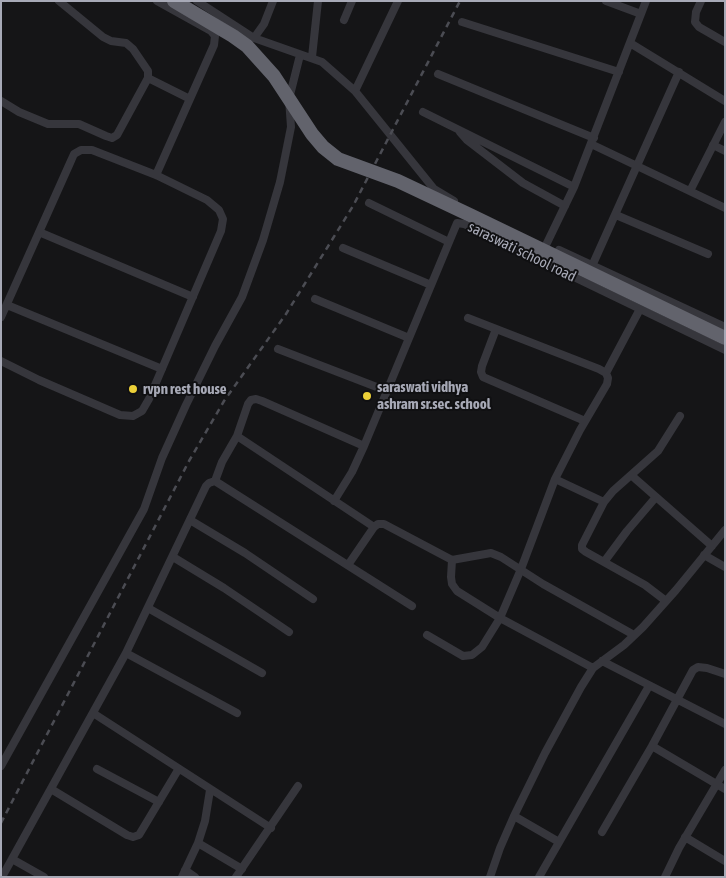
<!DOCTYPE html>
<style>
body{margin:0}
#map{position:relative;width:726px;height:878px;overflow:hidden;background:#151517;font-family:"Asap Condensed",sans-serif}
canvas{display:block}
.frame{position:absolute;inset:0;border:2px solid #a7a9b6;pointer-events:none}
</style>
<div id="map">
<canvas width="726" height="878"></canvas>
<div class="frame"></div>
</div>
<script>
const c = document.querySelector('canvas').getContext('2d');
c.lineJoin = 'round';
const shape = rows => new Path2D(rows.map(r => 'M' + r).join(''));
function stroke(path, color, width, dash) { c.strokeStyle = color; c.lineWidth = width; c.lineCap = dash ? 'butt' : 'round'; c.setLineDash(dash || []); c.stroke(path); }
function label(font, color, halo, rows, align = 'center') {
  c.font = font + ' "Asap Condensed",sans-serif'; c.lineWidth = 4; c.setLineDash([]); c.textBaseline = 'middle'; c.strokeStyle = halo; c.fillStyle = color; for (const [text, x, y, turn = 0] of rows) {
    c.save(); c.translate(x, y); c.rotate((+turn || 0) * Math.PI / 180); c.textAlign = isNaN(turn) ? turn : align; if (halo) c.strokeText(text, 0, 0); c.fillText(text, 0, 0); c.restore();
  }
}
stroke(shape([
 [197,1,254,38,322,62,355,91,434,189,454,201],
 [606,1,641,14],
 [701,1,696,12,695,22,699,27,725,42],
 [344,20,352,1],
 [462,22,619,72],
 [254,38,264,24,273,1],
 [630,43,725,101],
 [312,57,318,1],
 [438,74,594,138],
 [148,78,190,99],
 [355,91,398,1],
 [1,101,19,112,48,124,79,124,106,136,112,138,117,135,148,78,148,71,133,49,126,43,111,41,103,37,59,1],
 [423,112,574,187],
 [460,132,467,140,523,183,565,206],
 [591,144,725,208],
 [713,145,725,151],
 [156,175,214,45,215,36,211,31,157,1],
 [690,191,725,122],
 [369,203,449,242],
 [616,215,708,254],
 [39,232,193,297],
 [546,245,574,187,646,1],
 [343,248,431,285],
 [559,250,725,327],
 [592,266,679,72],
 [315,299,409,338],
 [7,305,162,369],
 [1,317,70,163,74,154,81,150,92,150,156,175,207,200,219,210,223,219,221,231,149,399,142,411,133,416,120,415,39,380,1,361],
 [496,329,482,366,481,372,483,377,585,421],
 [278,349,387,391],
 [606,373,640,309],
 [237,436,374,527],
 [631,475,712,546],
 [555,479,604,502],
 [215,481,222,462,237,436,248,404,251,400,256,399,262,401,364,446],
 [334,501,352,472,364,446,457,223,464,224,725,350],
 [190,520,245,553,313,599],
 [704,555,725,567],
 [173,557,224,588,289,632],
 [452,560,451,577,452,584,457,591,500,618,593,668],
 [604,562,627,531,656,497],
 [348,565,374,527,378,524,384,524,452,560,491,553,501,557,543,584,634,635],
 [666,601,645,585,586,552,582,549,582,545,604,502,613,491,658,451,680,416],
 [148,608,262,673],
 [427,635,463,656,472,655,482,647,500,618,521,569,555,479,580,430,607,384,608,378,606,373,599,369,468,318],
 [126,653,237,713],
 [602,661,725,724],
 [93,713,271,828],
 [652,746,725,789],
 [1,766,144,509,162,458,186,405,215,346,242,297,263,240,280,182,291,127,289,99,300,55],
 [97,769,159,802],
 [51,789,127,835,133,837,139,835,178,770],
 [514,816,559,842],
 [602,832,652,746,693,670,698,667,707,668,725,674],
 [685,837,725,861],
 [198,843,242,869],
 [12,859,44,877],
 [185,870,195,877],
 [2,877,126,653,206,486,209,483,215,481,412,606],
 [182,877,198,843,205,821,210,790],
 [236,877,298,786],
 [490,877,500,848,514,816,545,753,581,687,593,668,624,645,643,627,676,590,725,530],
 [539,877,649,686],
 [665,877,679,848,725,770]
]), '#36363c', 8);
stroke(shape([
 [1,823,189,461,224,401,286,314,353,206,460,1]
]), '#4b4c53', 2.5, [6, 5]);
stroke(shape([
 [174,1,233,36,247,46,274,76,312,134,323,147,338,159,398,181,470,215,725,338]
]), '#62636c', 14);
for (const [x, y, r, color] of [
 [133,389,5,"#ecd038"],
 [367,396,5,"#ecd038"]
]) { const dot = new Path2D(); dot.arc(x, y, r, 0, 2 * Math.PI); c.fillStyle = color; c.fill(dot); stroke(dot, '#101012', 2); }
label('15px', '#a7a9b6', '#101012', [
 ["saraswati school road",522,252,26]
]);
label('bold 15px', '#a7a9b6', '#101012', [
 ["saraswati vidhya",377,387],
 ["ashram sr.sec. school",377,404],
 ["rvpn rest house",143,389]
], 'left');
</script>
